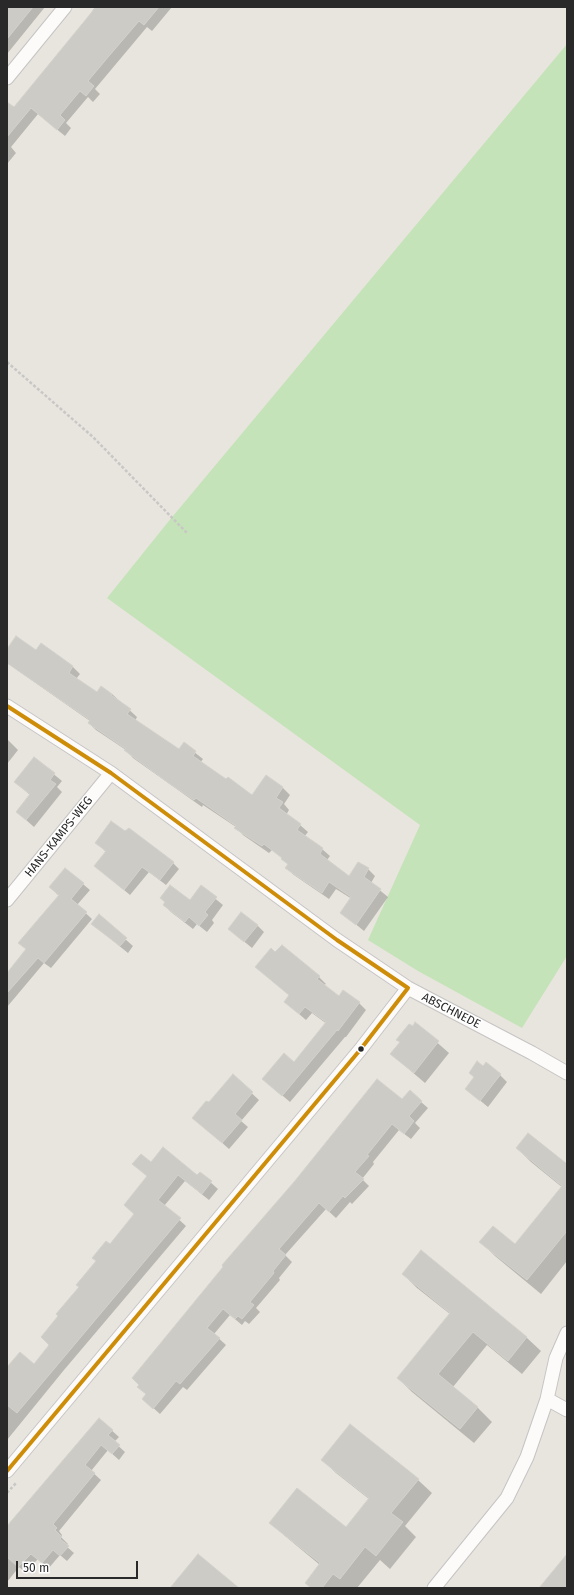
<!DOCTYPE html>
<style>
body{margin:0}
#map{position:relative;width:574px;height:1595px;overflow:hidden;background:#e8e5de;font-family:"Fira Sans",sans-serif}
canvas{display:block}
.frame{position:absolute;inset:0;border:8px solid #292929;pointer-events:none}
.scale{position:absolute;left:16px;top:1561px;width:122px;height:18px;box-sizing:border-box;border:2px solid #292929;border-top:0;padding-left:5px;font-size:12px;line-height:14px;white-space:nowrap;color:#292929;-webkit-text-stroke:3px #fff;paint-order:stroke}
</style>
<div id="map">
<canvas width="574" height="1595"></canvas>
<div class="frame"></div>
<div class="scale">50 m</div>
</div>
<script>
const c = document.querySelector('canvas').getContext('2d');
c.lineJoin = 'round';
function fill(path, color) { c.fillStyle = color; c.fill(path, 'evenodd'); }
const shape = rows => new Path2D(rows.map(r => 'M' + r).join(''));
function stroke(path, color, width, dash) { c.strokeStyle = color; c.lineWidth = width; c.lineCap = dash ? 'butt' : 'round'; c.setLineDash(dash || []); c.stroke(path); }
function label(font, color, halo, rows, align = 'center') {
  c.font = font + ' "Fira Sans",sans-serif'; c.lineWidth = 3; c.setLineDash([]); c.textBaseline = 'middle'; c.strokeStyle = halo; c.fillStyle = color; for (const [text, x, y, turn = 0] of rows) {
    c.save(); c.translate(x, y); c.rotate((+turn || 0) * Math.PI / 180); c.textAlign = isNaN(turn) ? turn : align; if (halo) c.strokeText(text, 0, 0); c.fillText(text, 0, 0); c.restore();
  }
}
fill(shape([
 [567,44,567,956,522,1028,418,971,368,940,420,825,107,598,168,522]
]), '#c5e3b8');
fill(shape([
 [7,7,45,7,7,54],
 [95,7,172,7,152,31,147,27,95,89,100,94,93,102,88,97,66,123,71,128,65,136,38,114,11,147,16,153,7,164,7,108,14,109,83,25],
 [41,645,73,667,80,674,76,679,97,693,112,694,137,717,135,721,179,750,184,744,203,759,200,763,253,796,266,776,283,788,290,795,284,804,289,810,286,815,300,825,308,832,304,837,322,849,330,856,327,860,349,878,368,869,375,876,371,883,388,897,364,931,342,913,352,899,336,889,329,899,294,875,286,868,288,865,283,858,272,850,269,853,243,835,236,827,203,805,202,807,133,758,126,750,96,730,89,723,90,721,7,663,7,651,36,651],
 [7,739,18,750,7,764],
 [34,758,62,781,57,787,62,792,34,827,17,812,30,795,15,782],
 [96,842,173,863,179,869,166,885,149,872,130,895,95,866,106,852],
 [65,869,90,890,77,905,92,919,51,968,44,963,7,1007,7,975,27,950,59,896,50,887],
 [201,887,223,905,212,920,214,923,207,932,197,924,193,929,171,912,164,905,166,903,161,898,190,901],
 [99,916,133,946,128,953,92,924],
 [257,925,264,932,252,948,229,929],
 [256,967,319,977,326,984,324,985,339,997,359,1003,366,1010,346,1037,345,1037,290,1102,270,1085,294,1064,327,1024,312,1013,306,1020,292,1008,290,996],
 [416,1024,449,1053,425,1083,391,1054],
 [483,1067,500,1075,507,1082,488,1107,466,1089],
 [233,1076,259,1100,241,1121,248,1127,229,1149,201,1124,209,1104],
 [402,1101,421,1102,428,1108,415,1123,420,1128,411,1139,399,1130,373,1162,374,1164,362,1179,369,1186,352,1204,350,1202,336,1218,326,1209,285,1255,292,1262,279,1278,280,1280,256,1308,260,1312,249,1324,245,1321,242,1325,230,1315,214,1334,226,1345,187,1390,183,1387,160,1414,150,1405,147,1395,139,1387],
 [529,1134,567,1164,567,1261,541,1294,495,1256,481,1242,516,1246,563,1188,531,1162,517,1148],
 [134,1164,151,1164,197,1177,200,1173,218,1189,209,1200,185,1181,164,1206,186,1226,64,1370,7,1440,7,1369,34,1365,50,1345,80,1287,110,1246,135,1215,125,1205,148,1177],
 [421,1252,527,1338,541,1351,522,1374,487,1345,453,1387,478,1408,492,1422,474,1443,412,1392,398,1378,450,1314,417,1288,403,1274],
 [100,1420,119,1437,114,1442,125,1452,119,1460,108,1450,91,1471,101,1480,59,1531,62,1535,61,1537,68,1544,66,1546,74,1553,67,1561,60,1555,48,1569,38,1559,25,1572,19,1567,7,1582,7,1527],
 [322,1459,418,1480,432,1493,405,1526,416,1537,390,1569,380,1560,357,1588,347,1587,346,1588,311,1588,320,1565,285,1536,271,1523,346,1528,369,1499,336,1473]
]), '#0003');
const building = shape([
 [7,7,33,7,7,39,7,7],
 [96,7,159,7,144,25,139,21,109,56,88,81,94,86,86,96,80,91,60,115,65,120,57,130,31,108,7,137,7,102,14,107,96,7],
 [16,636,36,650,41,643,73,666,69,673,97,692,101,686,112,694,111,695,131,709,127,714,179,749,184,742,196,751,193,756,226,779,228,777,252,795,266,775,283,787,276,798,283,802,279,808,301,824,297,830,323,848,320,854,349,876,358,862,369,868,364,877,381,889,356,925,340,913,351,897,329,882,322,893,285,868,288,864,281,859,282,858,264,844,262,846,234,828,236,826,196,798,194,800,170,784,124,750,126,749,88,723,90,720,7,663,7,649,16,636],
 [34,757,55,773,50,780,56,784,26,820,16,812,30,794,14,782,34,757],
 [111,821,125,831,129,828,174,862,160,880,142,867,124,890,94,866,106,851,95,843,111,821],
 [65,868,84,883,71,899,87,912,44,963,38,958,7,993,7,973,26,949,18,943,59,895,49,887,65,868],
 [170,885,190,900,201,885,217,897,205,912,208,915,199,926,189,917,185,922,163,905,165,902,160,898,170,885],
 [241,912,258,925,244,942,228,929,241,912],
 [99,914,127,938,120,946,91,924,99,914],
 [282,945,320,976,317,979,339,996,343,990,360,1002,338,1031,337,1030,282,1096,262,1079,284,1053,294,1062,326,1022,305,1007,299,1014,284,1002,289,995,255,967,271,948,275,952,282,945],
 [415,1022,439,1041,414,1073,390,1054,400,1042,396,1040,409,1024,413,1026,415,1022],
 [477,1061,483,1066,486,1062,501,1074,480,1101,465,1089,474,1077,469,1073,477,1061],
 [233,1074,253,1092,235,1114,242,1120,222,1143,192,1118,206,1101,209,1102,233,1074],
 [377,1079,402,1099,410,1090,422,1101,409,1116,414,1121,404,1134,392,1124,367,1155,369,1156,355,1172,364,1179,345,1198,343,1196,329,1212,319,1203,279,1249,286,1255,273,1271,274,1273,250,1302,254,1305,242,1319,238,1316,235,1319,223,1309,207,1328,220,1338,180,1384,176,1381,153,1409,142,1399,146,1394,137,1387,139,1385,132,1378,223,1267,222,1265,294,1182,377,1079],
 [528,1133,567,1164,567,1231,527,1280,479,1242,493,1226,515,1244,562,1186,516,1148,528,1133],
 [163,1147,197,1175,200,1172,212,1181,202,1194,178,1175,158,1200,181,1218,17,1413,7,1405,7,1367,20,1352,34,1364,49,1345,41,1337,58,1316,56,1314,79,1287,76,1285,96,1261,92,1258,106,1241,110,1244,134,1214,124,1205,147,1176,132,1164,141,1154,151,1162,163,1147],
 [421,1250,527,1337,508,1361,473,1332,438,1374,478,1407,460,1429,397,1378,450,1313,402,1274,421,1250],
 [99,1418,113,1430,108,1435,120,1445,112,1454,101,1445,85,1465,95,1473,53,1524,57,1528,55,1530,62,1537,60,1539,69,1546,60,1556,53,1550,42,1563,31,1554,18,1567,7,1557,7,1526,99,1418],
 [350,1424,419,1479,391,1513,403,1522,376,1556,365,1547,340,1579,333,1574,322,1588,311,1588,305,1583,320,1563,269,1523,297,1488,346,1527,369,1498,321,1460,350,1424],
 [198,1554,239,1588,170,1588,198,1554],
 [567,1554,567,1588,539,1588,567,1554]
]);
fill(building, '#cdcbc6');
stroke(building, '#d3d1cb', 1);
const minor = shape([
 [7,78,65,7],
 [7,706,111,773,337,940,408,988,532,1053,567,1073],
 [7,900,111,773],
 [547,1399,567,1410],
 [7,1471,360,1050,408,988],
 [434,1588,507,1498,527,1457,547,1399,556,1358,567,1333]
]);
stroke(minor, '#c6c4c4', 15);
stroke(shape([
 [7,362,93,437,188,534],
 [7,1493,16,1483]
]), '#c8c7c6', 2.5, [3, 2]);
stroke(minor, '#fcfbfa', 13);
stroke(shape([
 [7,706,111,773,337,940,408,988],
 [7,1471,360,1050,408,988]
]), '#ce8d08', 4);
for (const [x, y, r, color] of [
 [361,1049,3.5,"#292929"]
]) { const dot = new Path2D(); dot.arc(x, y, r, 0, 2 * Math.PI); c.fillStyle = color; c.fill(dot); stroke(dot, '#fff', 1.5); }
label('12px', '#292929', '#fff', [
 ["HANS-KAMPS-WEG",59,837,-51],
 ["ABSCHNEDE",451,1011,27]
]);
</script>
